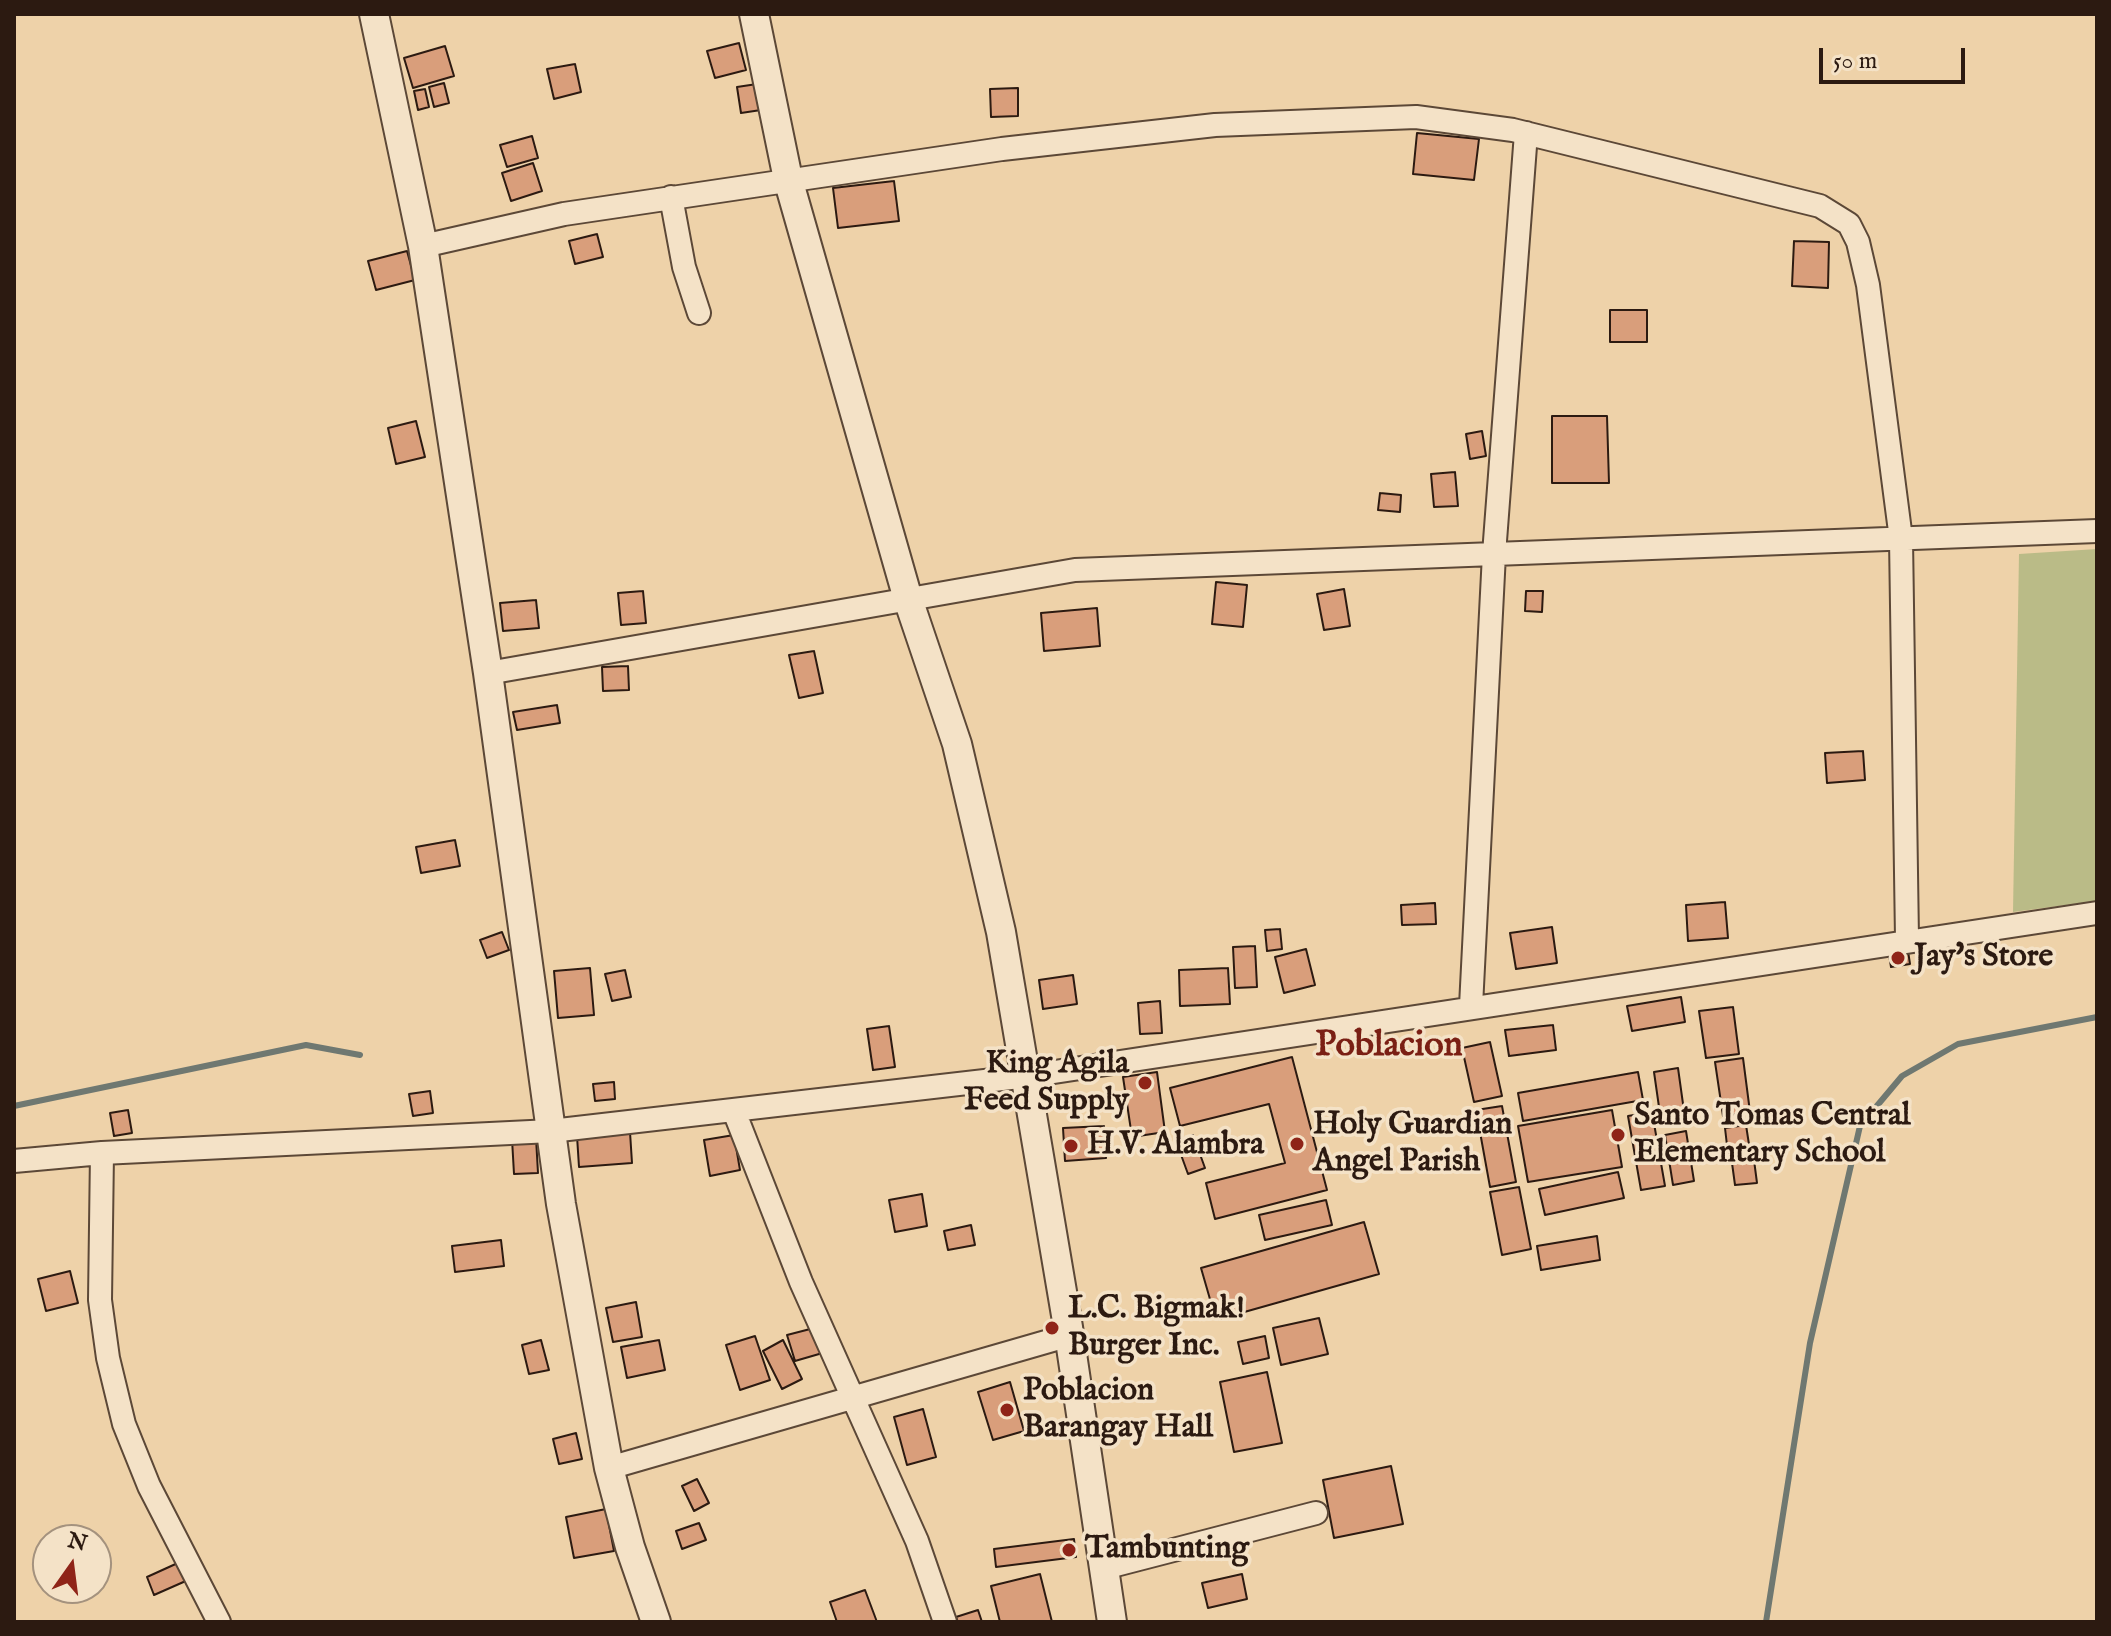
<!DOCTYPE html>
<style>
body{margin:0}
#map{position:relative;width:2111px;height:1636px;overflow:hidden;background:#eed2a9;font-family:"IM FELL English",serif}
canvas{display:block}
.frame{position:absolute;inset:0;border:16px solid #2c1a11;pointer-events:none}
.north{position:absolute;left:32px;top:1524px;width:80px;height:80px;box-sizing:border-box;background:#f4e2c7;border:2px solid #a4927e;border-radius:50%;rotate:14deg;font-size:22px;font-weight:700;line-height:32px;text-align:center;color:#2c1a11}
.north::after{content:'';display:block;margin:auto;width:28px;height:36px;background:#8f2418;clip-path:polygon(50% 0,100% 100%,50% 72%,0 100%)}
.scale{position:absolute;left:1819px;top:48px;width:146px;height:36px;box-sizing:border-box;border:4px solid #2c1a11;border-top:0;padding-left:10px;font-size:24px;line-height:28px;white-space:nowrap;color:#2c1a11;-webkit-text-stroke:6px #f4e2c7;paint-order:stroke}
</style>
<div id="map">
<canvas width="2111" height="1636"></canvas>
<div class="frame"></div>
<div class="north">N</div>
<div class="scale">50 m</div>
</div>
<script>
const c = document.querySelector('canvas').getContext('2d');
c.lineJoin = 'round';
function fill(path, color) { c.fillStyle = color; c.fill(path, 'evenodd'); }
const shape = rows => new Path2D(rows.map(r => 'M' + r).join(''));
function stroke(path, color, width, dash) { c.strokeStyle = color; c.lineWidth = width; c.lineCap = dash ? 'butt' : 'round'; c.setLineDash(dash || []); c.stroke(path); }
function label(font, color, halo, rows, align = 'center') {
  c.font = font + ' "IM FELL English",serif'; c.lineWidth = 7; c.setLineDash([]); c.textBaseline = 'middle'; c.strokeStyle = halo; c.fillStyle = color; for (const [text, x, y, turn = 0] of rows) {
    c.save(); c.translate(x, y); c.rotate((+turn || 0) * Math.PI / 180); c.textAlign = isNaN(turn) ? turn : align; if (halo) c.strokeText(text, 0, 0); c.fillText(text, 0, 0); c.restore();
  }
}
fill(shape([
 [2097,549,2097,901,2013,912,2019,554]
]), '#babb87');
stroke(shape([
 [14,1106,306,1045,360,1055],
 [1766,1622,1810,1343,1860,1126,1902,1076,1958,1044,2097,1017]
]), '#6f7871', 6);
const building = shape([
 [739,43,746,70,715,78,707,51,739,43],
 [445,46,454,76,413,88,404,58,445,46],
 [575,64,581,92,554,99,547,69,575,64],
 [444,83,449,103,434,107,429,87,444,83],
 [757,84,761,110,741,113,737,87,757,84],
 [1018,88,1018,116,991,117,990,89,1018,88],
 [425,89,429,107,418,110,414,91,425,89],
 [1417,133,1479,139,1474,180,1413,174,1417,133],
 [532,136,538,158,507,167,500,145,532,136],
 [533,163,542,191,511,201,502,173,533,163],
 [894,181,899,221,838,228,833,188,894,181],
 [597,234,603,257,575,264,569,241,597,234],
 [1794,241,1829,242,1828,288,1792,286,1794,241],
 [407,251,415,280,376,290,368,261,407,251],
 [1610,310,1647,310,1647,342,1610,342,1610,310],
 [1552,416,1607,416,1609,483,1552,483,1552,416],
 [416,421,425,457,396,464,388,428,416,421],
 [1482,431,1486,456,1470,459,1466,434,1482,431],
 [1455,472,1458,506,1434,507,1431,474,1455,472],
 [1380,493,1401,495,1400,512,1378,510,1380,493],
 [1216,582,1247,585,1243,627,1212,624,1216,582],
 [1344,589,1350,626,1324,630,1317,594,1344,589],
 [643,591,646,623,621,625,618,593,643,591],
 [1526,591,1543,591,1542,612,1525,611,1526,591],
 [536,600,539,628,503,631,500,603,536,600],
 [1097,608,1100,646,1044,651,1041,613,1097,608],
 [814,651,823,693,799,698,789,655,814,651],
 [628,666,629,690,603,691,602,667,628,666],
 [557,705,560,723,517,730,513,712,557,705],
 [1863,751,1865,780,1827,783,1825,753,1863,751],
 [455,840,460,866,421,873,416,847,455,840],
 [1725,902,1728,938,1688,941,1686,905,1725,902],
 [1435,903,1436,924,1402,925,1401,905,1435,903],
 [1552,927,1557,963,1516,969,1510,933,1552,927],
 [1280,929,1282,949,1267,951,1265,930,1280,929],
 [502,932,509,950,487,958,480,940,502,932],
 [1255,946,1257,987,1235,988,1233,947,1255,946],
 [1306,949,1315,985,1284,993,1275,957,1306,949],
 [1908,951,1910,964,1891,967,1889,954,1908,951],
 [590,968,594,1015,558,1018,554,971,590,968],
 [1228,968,1230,1004,1180,1006,1179,970,1228,968],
 [625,970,631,997,612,1001,605,974,625,970],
 [1073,975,1077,1004,1043,1009,1039,980,1073,975],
 [1681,997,1685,1022,1632,1031,1627,1006,1681,997],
 [1160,1001,1162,1033,1140,1034,1138,1003,1160,1001],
 [1733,1007,1739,1054,1706,1058,1699,1011,1733,1007],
 [1553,1025,1556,1050,1509,1056,1505,1030,1553,1025],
 [889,1026,895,1067,873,1070,867,1029,889,1026],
 [1490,1042,1502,1096,1474,1102,1462,1048,1490,1042],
 [1292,1057,1327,1190,1215,1219,1206,1183,1285,1163,1269,1104,1180,1126,1170,1088,1292,1057],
 [1743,1058,1750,1112,1723,1116,1715,1062,1743,1058],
 [1678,1068,1684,1111,1660,1114,1654,1072,1678,1068],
 [1157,1072,1165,1132,1132,1137,1123,1077,1157,1072],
 [1638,1072,1643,1100,1523,1121,1518,1093,1638,1072],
 [614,1082,615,1099,595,1101,593,1084,614,1082],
 [430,1091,433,1113,413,1116,409,1094,430,1091],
 [1502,1106,1516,1182,1490,1187,1476,1110,1502,1106],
 [128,1110,132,1133,114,1136,110,1113,128,1110],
 [1612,1110,1622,1167,1528,1182,1518,1126,1612,1110],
 [1652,1112,1665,1186,1641,1190,1628,1116,1652,1112],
 [1746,1125,1750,1151,1728,1154,1725,1128,1746,1125],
 [1104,1126,1106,1158,1065,1161,1063,1128,1104,1126],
 [1686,1131,1694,1181,1673,1185,1665,1135,1686,1131],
 [630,1132,632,1163,579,1167,577,1136,630,1132],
 [734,1135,740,1170,710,1176,704,1140,734,1135],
 [1193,1135,1205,1168,1188,1174,1176,1141,1193,1135],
 [536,1138,538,1173,514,1174,512,1139,536,1138],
 [1754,1160,1757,1183,1735,1185,1732,1163,1754,1160],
 [1618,1172,1624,1198,1545,1215,1539,1189,1618,1172],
 [1519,1187,1531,1249,1502,1255,1490,1192,1519,1187],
 [922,1194,927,1226,895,1232,889,1200,922,1194],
 [1326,1200,1332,1225,1265,1240,1259,1215,1326,1200],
 [1364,1222,1379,1274,1216,1320,1201,1268,1364,1222],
 [971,1225,975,1245,948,1250,944,1231,971,1225],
 [1597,1236,1600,1260,1541,1270,1537,1246,1597,1236],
 [501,1240,504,1266,455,1272,452,1246,501,1240],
 [70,1271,78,1303,46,1311,38,1279,70,1271],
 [636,1302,642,1337,613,1342,606,1308,636,1302],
 [1319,1318,1328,1354,1281,1365,1273,1328,1319,1318],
 [818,1327,826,1352,795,1361,787,1335,818,1327],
 [755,1336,770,1380,740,1390,726,1345,755,1336],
 [1265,1336,1269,1358,1243,1364,1238,1342,1265,1336],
 [541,1340,549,1370,529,1374,522,1345,541,1340],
 [659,1340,665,1370,627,1378,621,1347,659,1340],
 [783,1340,802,1379,782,1389,763,1351,783,1340],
 [1267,1372,1282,1443,1234,1452,1220,1382,1267,1372],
 [1010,1382,1024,1431,993,1440,978,1392,1010,1382],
 [923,1409,936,1457,907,1465,894,1417,923,1409],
 [576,1433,582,1459,559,1464,553,1439,576,1433],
 [1391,1466,1403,1524,1334,1538,1323,1480,1391,1466],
 [697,1479,709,1503,694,1511,682,1486,697,1479],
 [606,1509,614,1551,574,1558,566,1517,606,1509],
 [699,1523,706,1540,682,1549,676,1531,699,1523],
 [1074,1539,1076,1557,996,1567,994,1549,1074,1539],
 [180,1562,188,1580,154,1595,147,1577,180,1562],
 [1040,1574,1052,1622,1000,1622,991,1586,1040,1574],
 [1242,1574,1247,1599,1208,1608,1202,1583,1242,1574],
 [865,1590,877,1622,837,1622,830,1602,865,1590],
 [978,1610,982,1622,958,1622,956,1617,978,1610]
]);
fill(building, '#d99e7b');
stroke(building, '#2c1a11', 2);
const minor = shape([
 [671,197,684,267,699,313],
 [423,246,564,214,1002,149,1215,125,1416,117,1513,130,1820,206,1849,224,1858,242,1868,285,1901,539,1907,939],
 [488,673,1075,570,2097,531],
 [1471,1006,1494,554,1526,133],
 [734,1111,801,1282,917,1541,945,1622],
 [14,1161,102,1153],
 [609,1468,1070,1335],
 [1104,1568,1316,1513],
 [219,1622,149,1486,124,1424,108,1358,100,1300,102,1153,551,1131,1028,1076,2097,913]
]);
const tertiary = shape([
 [374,14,423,246,488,673,561,1204,609,1468,630,1547,656,1622],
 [754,14,788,179,908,599,957,744,1001,932,1068,1327,1112,1622]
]);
stroke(minor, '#5c4837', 26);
stroke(tertiary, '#5c4837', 32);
stroke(minor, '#f4e2c7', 22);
stroke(tertiary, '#f4e2c7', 28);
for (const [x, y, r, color] of [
 [1898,958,8,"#8f2418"],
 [1145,1083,8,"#8f2418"],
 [1618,1135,8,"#8f2418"],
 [1297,1144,8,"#8f2418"],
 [1071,1146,8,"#8f2418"],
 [1052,1328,8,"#8f2418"],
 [1007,1410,8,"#8f2418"],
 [1069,1550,8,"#8f2418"]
]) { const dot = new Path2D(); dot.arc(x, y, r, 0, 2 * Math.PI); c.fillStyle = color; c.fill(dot); stroke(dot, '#f4e2c7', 3); }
label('bold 32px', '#2c1a11', '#f4e2c7', [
 ["Jay's Store",1914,958],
 ["King Agila",1129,1065,"right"],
 ["Feed Supply",1129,1102,"right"],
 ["Santo Tomas Central",1634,1117],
 ["Elementary School",1634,1154],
 ["Holy Guardian",1313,1126],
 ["Angel Parish",1313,1163],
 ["H.V. Alambra",1087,1146],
 ["L.C. Bigmak!",1068,1310],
 ["Burger Inc.",1068,1347],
 ["Poblacion",1023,1392],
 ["Barangay Hall",1023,1429],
 ["Tambunting",1085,1550]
], 'left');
label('bold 36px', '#7a1f14', '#f4e2c7', [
 ["Poblacion",1389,1048]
]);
</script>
